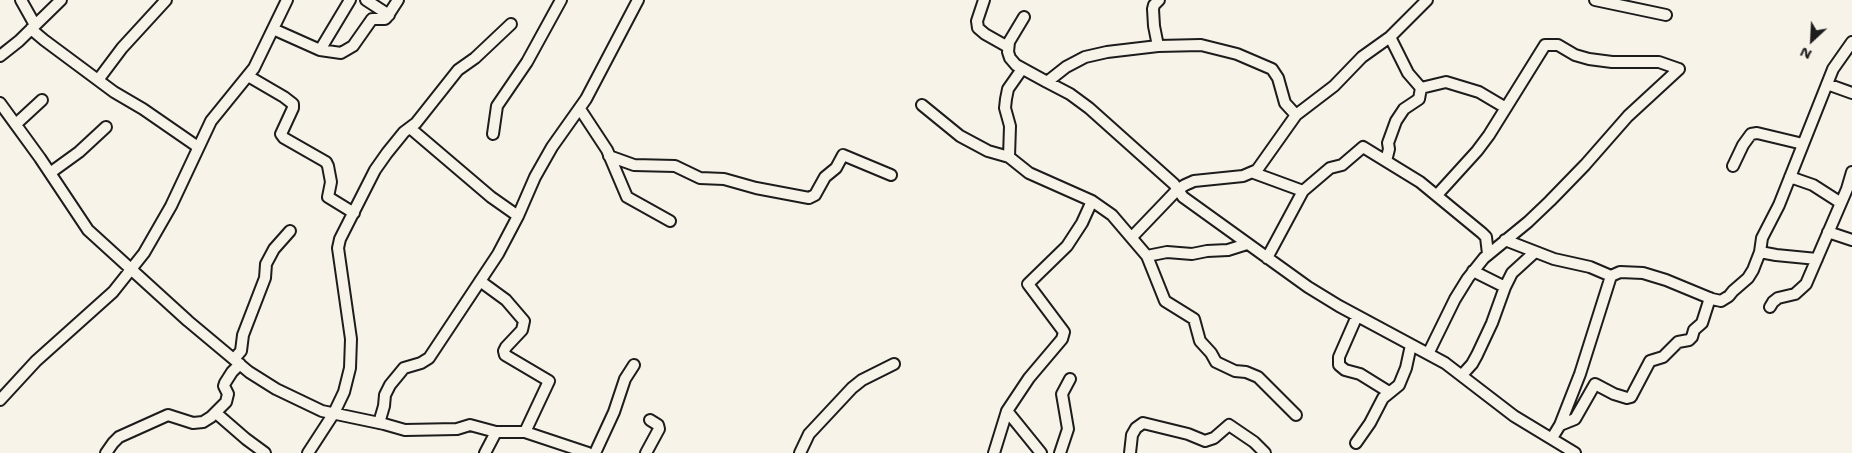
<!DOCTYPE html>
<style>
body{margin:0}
#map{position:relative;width:1852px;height:453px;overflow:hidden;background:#f7f3e8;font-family:"Shantell Sans",sans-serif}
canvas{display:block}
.north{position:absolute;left:1787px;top:15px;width:50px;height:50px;-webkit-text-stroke:4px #f7f3e8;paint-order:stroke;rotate:205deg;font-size:14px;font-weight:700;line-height:20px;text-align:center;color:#1c1c1c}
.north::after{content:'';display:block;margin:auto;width:18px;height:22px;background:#1c1c1c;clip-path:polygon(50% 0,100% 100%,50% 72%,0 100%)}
</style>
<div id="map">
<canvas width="1852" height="453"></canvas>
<div class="north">N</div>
</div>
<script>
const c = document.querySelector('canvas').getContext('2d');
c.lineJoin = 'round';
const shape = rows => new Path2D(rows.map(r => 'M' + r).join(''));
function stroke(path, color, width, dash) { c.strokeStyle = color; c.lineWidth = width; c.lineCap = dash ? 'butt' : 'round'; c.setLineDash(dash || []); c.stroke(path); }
const minor = shape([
 [21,0,35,25],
 [366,0,389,15],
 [984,0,977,21,978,28,985,34,1008,47],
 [1595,0,1666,15],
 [1024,17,1009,42,1008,52,1010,58,1016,65,1047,82,1066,67,1085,57,1107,52,1158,46,1201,45,1237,54,1272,69,1278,78,1285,103,1296,115],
 [31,29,44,40,114,92,143,109,198,147],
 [273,29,320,50,341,53,353,46,372,19,385,19,387,17,398,0],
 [1158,46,1154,26,1153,9,1154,5,1159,0],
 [320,50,350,0],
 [0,56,19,41,61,0],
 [1022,69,1008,89,1006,99,1005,108,1010,126,1009,157,1029,173,1092,201,1112,215,1147,256,1165,301,1194,319,1200,341,1211,353,1216,362,1235,371,1246,372,1258,377,1296,415],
 [248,76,284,97,293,104,293,108,281,134,284,138,326,162,328,166,331,182,328,197,354,213],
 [98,80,122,48,166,0],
 [1047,82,1070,94,1089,108,1174,184,1183,197,1308,287,1339,306,1445,363,1514,416,1575,453],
 [1827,84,1852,93],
 [1421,88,1446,82,1479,92,1506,108],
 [0,103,40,158,88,230,188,321,249,372,276,389,322,411,384,424,405,430,457,429,470,425,496,432,525,432,588,453],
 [922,105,960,136,988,151,1009,157],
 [580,109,607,150,627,197,670,221],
 [16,124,42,100],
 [410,128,491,197,518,216],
 [493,134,497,106,527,62,561,0],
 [609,156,634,165,675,166,700,178,724,179,756,188,809,198,815,195,825,177,836,168,843,155,891,175],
 [1386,161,1389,149,1388,143,1396,121,1404,109,1419,99,1421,88,1408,73,1390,37],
 [1733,166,1743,145,1751,134,1757,133,1803,144],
 [50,173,79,152,106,127],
 [1254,173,1303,191],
 [1790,177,1813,185,1841,203],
 [1437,195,1477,151,1489,135,1545,45,1558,45,1575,55,1589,59,1612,62,1659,62,1679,69],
 [1828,232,1852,240],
 [1132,237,1177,190,1185,185,1194,181,1243,176,1257,170,1296,115,1334,86,1362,57,1390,37,1427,0],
 [1505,240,1554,259,1590,267,1611,276,1580,374,1560,425,1552,438],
 [1760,252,1776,255,1817,259],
 [1147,256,1167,252,1192,254,1207,251,1228,250,1247,244],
 [1267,258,1303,191,1330,168,1342,165,1363,147,1420,182,1482,233,1486,237,1488,254],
 [1473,271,1505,287],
 [1611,276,1620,272,1643,273,1666,280,1712,299,1721,301,1729,296,1733,291,1748,278,1753,270,1760,252,1762,238,1779,205,1833,69,1852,42],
 [480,281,506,300,524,321,522,330,506,347,504,351,505,355,549,381,525,432],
 [1770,307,1773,302,1778,298,1795,294,1806,284,1847,189,1852,172],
 [1357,316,1339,357,1339,365,1345,370,1360,374,1389,392],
 [1428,354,1455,299,1468,278,1484,258,1528,222,1550,201,1585,165,1628,116,1679,69],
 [234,359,241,351,243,335,265,278,266,264,274,249,290,231],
 [1462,375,1472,364,1477,355,1492,323,1505,287,1512,273,1535,252],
 [0,400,36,361,113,292,144,253,171,206,211,121,254,68,287,0],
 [216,413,246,439,265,453],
 [379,423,384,406,385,395,390,385,404,368,421,363,429,358,498,254,518,216,535,177,552,147,586,99,638,0],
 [1560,425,1575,419,1595,384,1614,394,1627,398,1631,397,1650,361,1663,357,1678,342,1689,340,1692,337,1694,330,1702,323,1710,298],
 [1356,443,1370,423,1383,398,1399,385,1406,368,1411,345],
 [106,453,113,443,119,437,168,415,193,423,203,422,211,417,226,402,228,394,224,386,225,383,232,372,240,364],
 [308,453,334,413,344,392,350,368,351,339,338,248,340,239,375,170,387,153,404,132,416,123,458,70,475,58,511,24],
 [485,453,496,432],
 [595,453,614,412,625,379,634,365],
 [646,453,659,429,658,425,650,420],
 [800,453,809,434,852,388,862,380,894,364],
 [994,453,1007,411],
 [1041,453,1007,411,1029,378,1062,339,1064,332,1028,284,1067,246,1082,223,1092,201],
 [1060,453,1068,429,1062,394,1070,379],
 [1130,453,1132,435,1136,428,1143,423,1188,434,1205,441,1214,438,1229,425,1254,442,1265,453]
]);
stroke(minor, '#1c1c1c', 14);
stroke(minor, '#f7f3e8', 10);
</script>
